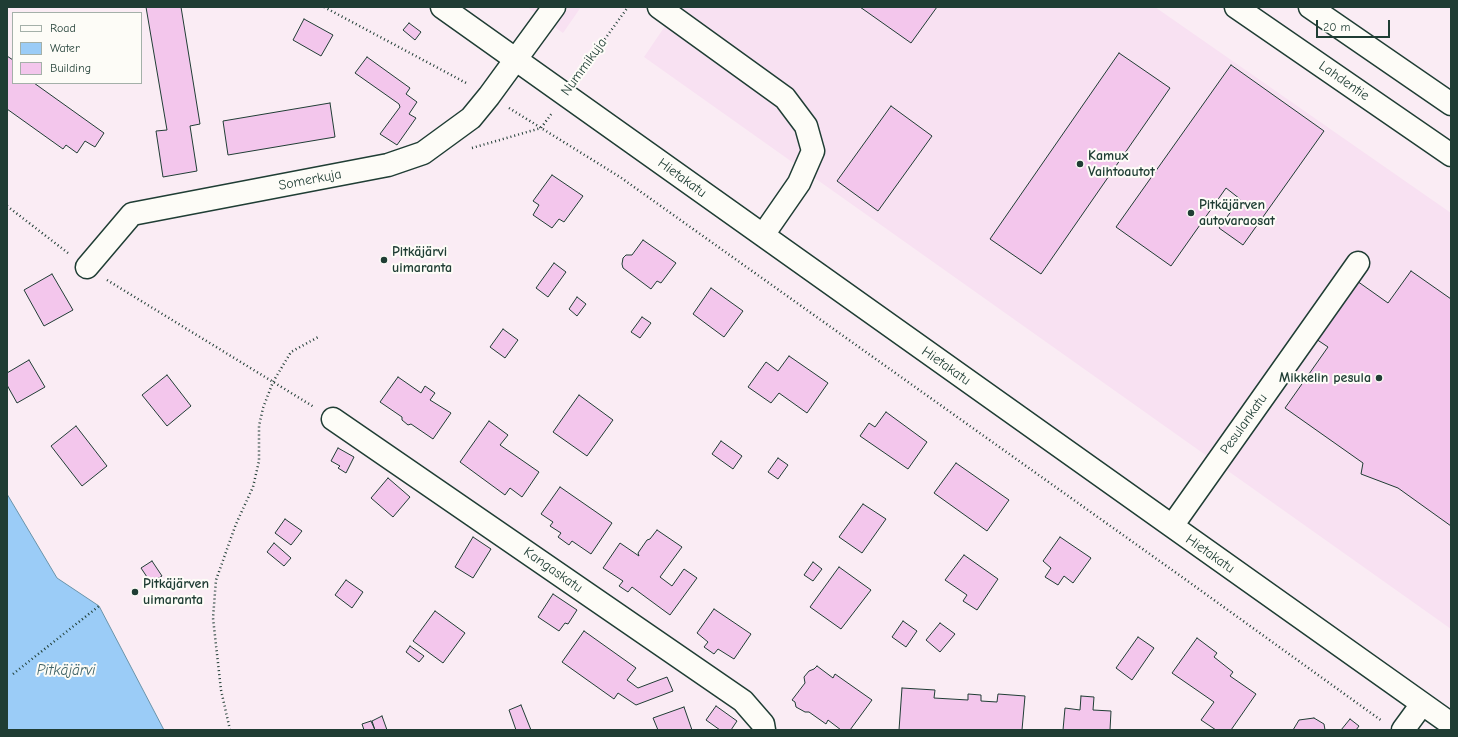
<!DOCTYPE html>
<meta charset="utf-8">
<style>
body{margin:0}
#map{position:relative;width:1458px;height:737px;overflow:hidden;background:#faecf4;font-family:"Comic Neue",sans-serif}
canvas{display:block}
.frame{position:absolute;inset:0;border:8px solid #1f3d34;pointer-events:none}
.legend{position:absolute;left:12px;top:12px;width:130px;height:72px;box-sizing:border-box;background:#fdfcf7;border:1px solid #a4b0a9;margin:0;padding:5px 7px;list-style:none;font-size:12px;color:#1f3d34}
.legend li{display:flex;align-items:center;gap:8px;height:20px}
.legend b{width:20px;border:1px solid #a4b0a9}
.scale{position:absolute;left:1316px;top:20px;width:74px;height:18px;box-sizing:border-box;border:2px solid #1f3d34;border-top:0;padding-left:5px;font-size:12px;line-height:14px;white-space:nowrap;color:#1f3d34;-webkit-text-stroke:3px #fdfcf7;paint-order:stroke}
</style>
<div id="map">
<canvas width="1458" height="737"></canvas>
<div class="frame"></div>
<ul class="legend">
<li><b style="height:5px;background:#fdfcf7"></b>Road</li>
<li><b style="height:11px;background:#9bccf7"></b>Water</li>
<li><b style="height:11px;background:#f3c6ec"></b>Building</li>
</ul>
<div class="scale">20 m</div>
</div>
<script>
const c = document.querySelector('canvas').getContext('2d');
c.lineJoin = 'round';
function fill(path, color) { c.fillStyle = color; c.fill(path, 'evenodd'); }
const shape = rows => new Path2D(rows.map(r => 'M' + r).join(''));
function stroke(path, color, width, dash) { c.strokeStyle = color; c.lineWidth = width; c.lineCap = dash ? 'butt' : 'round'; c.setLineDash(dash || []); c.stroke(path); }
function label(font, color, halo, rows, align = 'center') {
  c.font = font + ' "Comic Neue",sans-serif'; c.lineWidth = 4; c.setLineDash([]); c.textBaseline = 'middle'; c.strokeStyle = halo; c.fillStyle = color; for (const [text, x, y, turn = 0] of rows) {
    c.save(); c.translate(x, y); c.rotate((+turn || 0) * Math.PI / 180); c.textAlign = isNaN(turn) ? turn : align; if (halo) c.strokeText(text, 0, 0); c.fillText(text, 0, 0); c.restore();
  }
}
fill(shape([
 [527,7,581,7,563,33],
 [678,7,1155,7,1451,213,1451,629,644,57]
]), '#f8e1f2');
const water = shape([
 [7,494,57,578,99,606,164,730,7,730,7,494]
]);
fill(water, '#9bccf7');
stroke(water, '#6993a9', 1);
const building = shape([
 [146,7,181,7,200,124,190,126,197,171,163,177,156,131,167,130,146,7],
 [860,7,937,7,911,43,860,7],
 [304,19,333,35,321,56,293,40,304,19],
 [409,23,421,32,415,40,403,30,409,23],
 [1119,53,1170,88,1041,274,990,239,1119,53],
 [7,56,13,60,13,83,34,83,104,133,95,147,85,141,77,153,66,145,63,149,7,109,7,56],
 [367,57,410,88,406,94,417,102,409,114,416,118,397,145,380,134,400,107,399,104,355,73,367,57],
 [1231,65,1324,131,1243,245,1219,228,1240,199,1226,188,1171,266,1116,227,1231,65],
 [330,103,335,137,228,155,223,121,330,103],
 [891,106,932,136,878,211,837,181,891,106],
 [552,175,583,196,564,222,559,219,552,228,533,215,539,205,533,201,552,175],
 [643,240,676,263,661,283,657,281,651,289,623,268,622,264,623,258,626,255,632,255,643,240],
 [554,263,566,272,548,297,536,288,554,263],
 [1411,271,1451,299,1451,526,1398,488,1361,474,1363,463,1285,408,1328,347,1316,339,1357,281,1388,303,1411,271],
 [52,274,73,310,44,326,24,290,52,274],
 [711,288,743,311,724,337,693,314,711,288],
 [577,297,586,304,577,316,569,309,577,297],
 [642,317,651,323,640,338,631,332,642,317],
 [503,329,518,340,505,358,490,347,503,329],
 [789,356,828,383,807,413,779,393,771,403,748,387,766,362,778,371,789,356],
 [29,360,45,387,17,403,7,385,7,373,29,360],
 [167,375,191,406,167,426,142,395,167,375],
 [398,377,421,393,425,386,435,393,430,400,451,413,433,439,411,424,408,425,402,420,402,417,380,402,398,377],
 [579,395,613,420,587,456,553,432,579,395],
 [886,412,927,442,908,469,860,436,869,423,875,427,886,412],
 [489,421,508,435,500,445,539,472,522,497,510,488,505,495,460,462,489,421],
 [76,426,107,466,82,486,51,446,76,426],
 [721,441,742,456,733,469,712,454,721,441],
 [338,448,354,457,346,473,338,468,340,466,331,461,338,448],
 [778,458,788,465,778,479,768,472,778,458],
 [956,463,1009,500,987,531,934,493,956,463],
 [388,478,410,497,393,517,371,498,388,478],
 [560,487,612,523,591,554,572,541,569,545,558,537,561,533,550,526,553,522,541,514,560,487],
 [863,504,886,519,862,553,839,537,863,504],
 [285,519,302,531,291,545,275,533,285,519],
 [657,530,682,547,660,577,672,586,684,569,697,578,670,615,632,587,628,592,619,586,623,581,603,568,620,543,639,556,638,553,647,540,650,539,657,530],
 [473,537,491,549,473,578,455,567,473,537],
 [1060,537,1091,558,1073,583,1064,576,1058,585,1045,577,1051,568,1043,561,1060,537],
 [274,543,291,558,284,566,267,552,274,543],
 [964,555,998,579,977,610,963,601,967,595,945,580,964,555],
 [152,561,162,576,151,583,141,568,152,561],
 [813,562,822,569,813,581,804,575,813,562],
 [839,567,871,590,841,629,810,607,839,567],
 [346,580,363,592,352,608,335,595,346,580],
 [553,594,577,610,568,624,565,623,559,631,538,617,553,594],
 [714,609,751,634,734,659,718,649,714,654,704,647,708,642,697,633,714,609],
 [435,611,465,633,443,663,413,641,435,611],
 [903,621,917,631,906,647,892,637,903,621],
 [940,623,955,634,940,652,926,640,940,623],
 [584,631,636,668,627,680,638,688,667,677,673,691,636,705,618,693,614,699,562,662,584,631],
 [1138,637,1154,648,1132,680,1116,668,1138,637],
 [1197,638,1217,653,1214,657,1233,672,1230,676,1256,694,1231,730,1216,730,1201,720,1214,702,1172,673,1197,638],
 [410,646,424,656,419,662,406,652,410,646],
 [817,666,833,678,835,674,872,700,850,730,841,730,828,720,826,724,809,712,805,712,796,707,795,702,792,700,805,683,804,677,809,671,814,669,817,666],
 [902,688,935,690,934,698,968,700,968,694,981,695,981,701,997,702,998,694,1025,696,1022,730,899,730,902,688],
 [1081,696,1094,697,1093,710,1111,711,1110,730,1063,730,1065,708,1080,710,1081,696],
 [521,705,531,730,516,730,509,710,521,705],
 [716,706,737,721,731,730,720,730,706,720,716,706],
 [684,707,692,730,658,730,653,718,684,707],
 [382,716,387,730,375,730,372,721,382,716],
 [1314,718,1324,724,1325,730,1293,730,1299,720,1314,718],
 [1350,719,1359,726,1356,730,1341,730,1350,719],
 [371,721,375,730,364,730,362,724,371,721]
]);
fill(building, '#f3c6ec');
stroke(building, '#1f3d34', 1);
const minor = shape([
 [442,7,1172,526,1451,724],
 [659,7,785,98,806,126,813,151,799,183,763,235],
 [87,267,132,214,388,165,423,153,471,118,489,96,554,7],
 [333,419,743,701,763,724,764,730],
 [1172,526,1358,263],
 [1403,730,1422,704]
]);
const highway = shape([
 [1236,7,1451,155],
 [1310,7,1451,104]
]);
stroke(minor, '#1f3d34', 25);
stroke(highway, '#1f3d34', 25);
stroke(shape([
 [324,7,468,84],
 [579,75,628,7],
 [509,108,620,177,1182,577,1382,721],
 [472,148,541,128,552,113],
 [7,206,68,253],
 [107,280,314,407],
 [13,674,99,606],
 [230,730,221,690,213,618,216,580,236,524,253,487,259,461,259,426,263,408,273,382,291,352,320,336]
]), '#1f3d34', 2.5, [1, 3]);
stroke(minor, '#fdfcf7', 22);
stroke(highway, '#fdfcf7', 22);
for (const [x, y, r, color] of [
 [1080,164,4,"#1f3d34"],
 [1191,213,4,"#1f3d34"],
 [384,260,4,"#1f3d34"],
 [1379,378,4,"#1f3d34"],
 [135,592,4,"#1f3d34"]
]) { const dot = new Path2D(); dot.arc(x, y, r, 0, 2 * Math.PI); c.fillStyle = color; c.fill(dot); stroke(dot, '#fdfcf7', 1.5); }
label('14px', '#1f3d34', '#fdfcf7', [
 ["Nummikuja",584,67,-54],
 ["Lahdentie",1344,81,35],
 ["Hietakatu",682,178,36],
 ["Somerkuja",310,180,-11],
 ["Hietakatu",946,366,35],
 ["Pesulankatu",1244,424,-55],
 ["Hietakatu",1210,554,35],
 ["Kangaskatu",553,570,35]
]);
label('bold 14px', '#1f3d34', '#fdfcf7', [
 ["Kamux",1088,156],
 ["Vaihtoautot",1088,172],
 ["Pitkäjärven",1199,205],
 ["autovaraosat",1199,221],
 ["Pitkäjärvi",392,252],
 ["uimaranta",392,268],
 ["Mikkelin pesula",1371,378,"right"],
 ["Pitkäjärven",143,584],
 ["uimaranta",143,600]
], 'left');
label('italic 15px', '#3e6165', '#fdfcf7', [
 ["Pitkäjärvi",66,671]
]);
</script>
